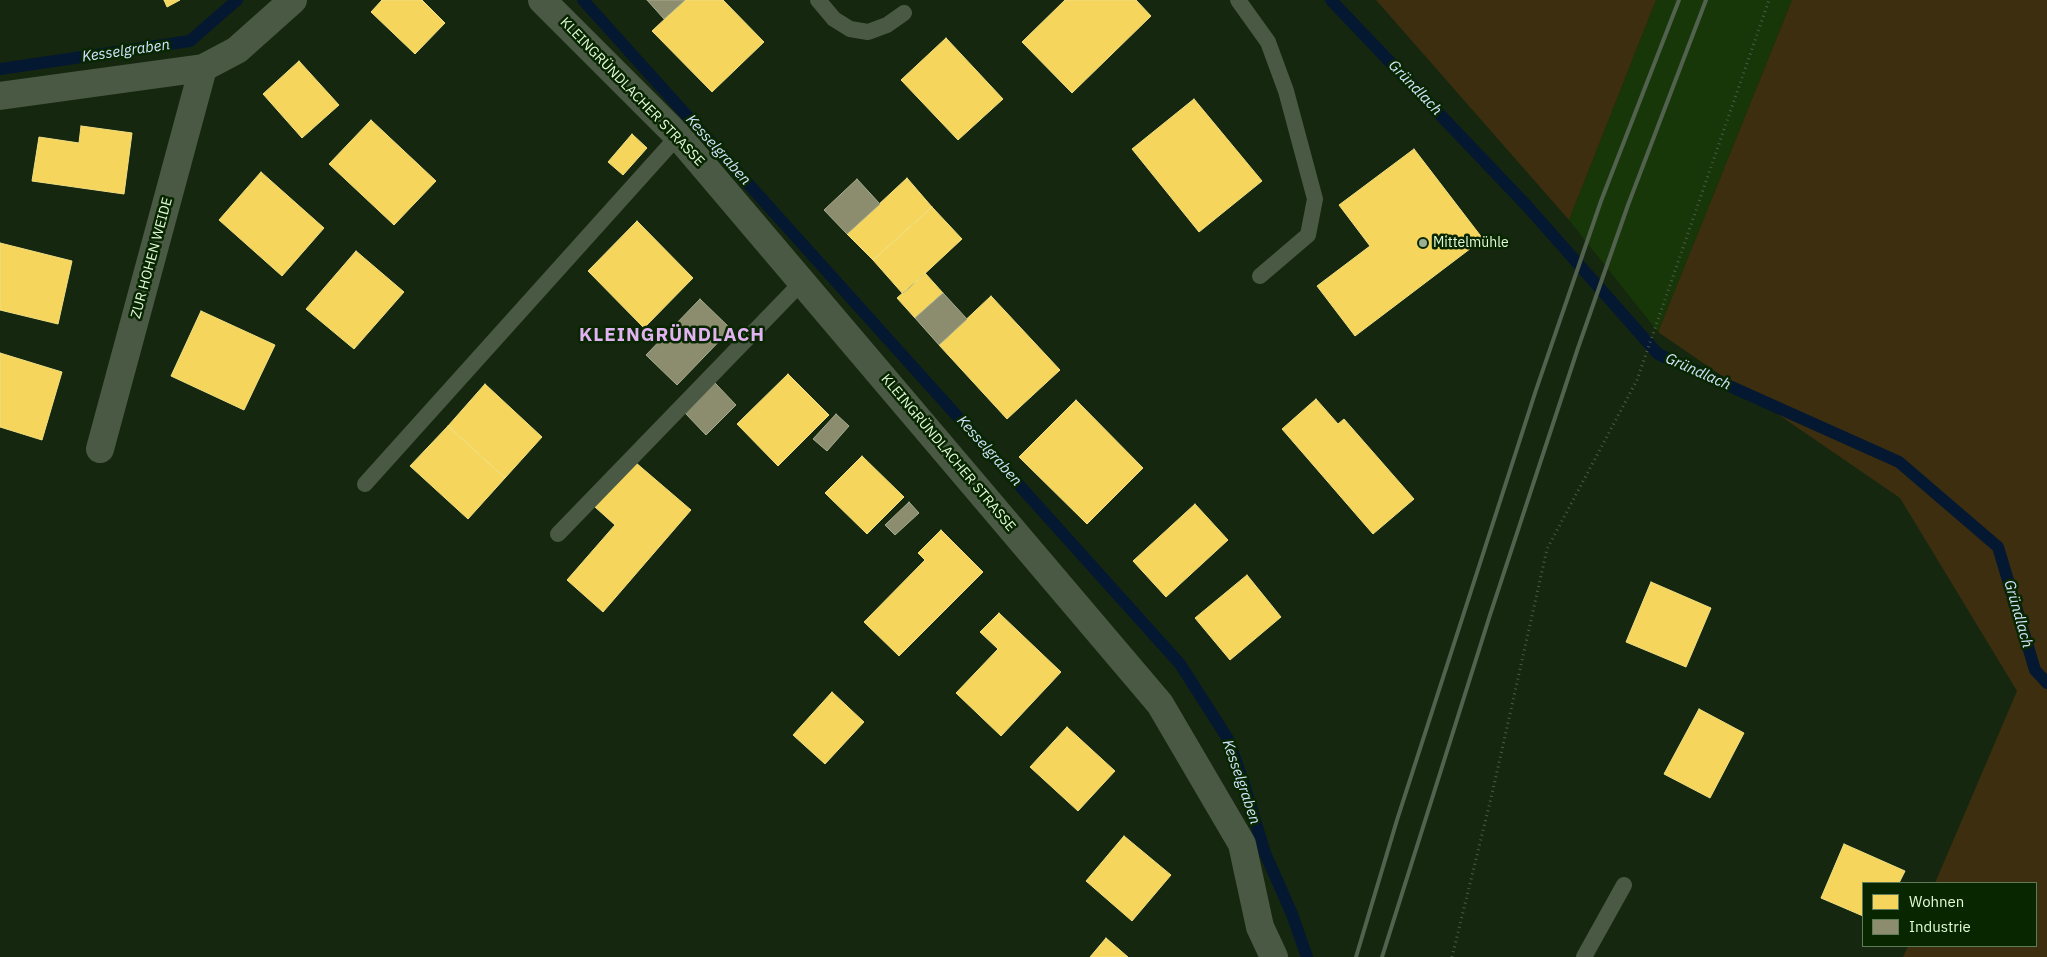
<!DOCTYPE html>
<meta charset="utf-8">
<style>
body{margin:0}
#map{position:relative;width:2047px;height:957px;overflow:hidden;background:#16270f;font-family:"IBM Plex Sans",sans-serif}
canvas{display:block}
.legend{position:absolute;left:1862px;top:882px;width:175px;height:65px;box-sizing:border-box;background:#082700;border:1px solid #5f7b57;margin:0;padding:6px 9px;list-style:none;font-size:15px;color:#e2fada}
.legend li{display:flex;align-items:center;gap:10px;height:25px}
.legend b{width:25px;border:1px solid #5f7b57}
</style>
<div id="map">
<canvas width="2047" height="957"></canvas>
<ul class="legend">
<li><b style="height:14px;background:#f6d55c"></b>Wohnen</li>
<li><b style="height:14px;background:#8c8c6e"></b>Industrie</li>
</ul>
</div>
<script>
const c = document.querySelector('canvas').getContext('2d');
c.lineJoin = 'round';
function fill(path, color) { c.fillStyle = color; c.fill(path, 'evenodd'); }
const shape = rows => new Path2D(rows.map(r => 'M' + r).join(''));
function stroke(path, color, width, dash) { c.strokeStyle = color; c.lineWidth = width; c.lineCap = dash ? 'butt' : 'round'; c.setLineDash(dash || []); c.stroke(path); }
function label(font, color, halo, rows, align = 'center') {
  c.font = font + ' "IBM Plex Sans",sans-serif'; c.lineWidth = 5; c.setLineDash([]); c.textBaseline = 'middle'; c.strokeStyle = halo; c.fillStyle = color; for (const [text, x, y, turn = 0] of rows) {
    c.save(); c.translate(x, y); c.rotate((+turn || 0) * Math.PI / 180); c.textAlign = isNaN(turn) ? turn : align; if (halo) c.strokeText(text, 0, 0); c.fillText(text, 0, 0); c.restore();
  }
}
fill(shape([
 [1656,0,1792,0,1658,332,1569,220]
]), '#173708');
fill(shape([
 [1376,0,1656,0,1569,220],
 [1792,0,2047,0,2047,957,1903,957,1908,946,2036,946,2036,883,1935,883,2017,691,1900,498,1658,332]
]), '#3c2e0f');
const homes = shape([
 [164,0,180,0,167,7,164,0],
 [382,0,422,0,445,23,415,54,371,12,382,0],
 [685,0,723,0,764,42,712,92,652,31,685,0],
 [1065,0,1136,0,1151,16,1072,93,1022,42,1065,0],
 [946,38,1003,99,958,140,901,80,946,38],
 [299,61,339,105,302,138,263,94,299,61],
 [1194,99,1262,181,1199,232,1132,149,1194,99],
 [371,120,436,181,394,225,329,164,371,120],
 [81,126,132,133,124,194,32,181,39,137,79,143,81,126],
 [632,134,647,148,623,175,608,162,632,134],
 [1414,149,1483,239,1355,336,1317,286,1370,246,1339,205,1414,149],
 [261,172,324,228,282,276,219,220,261,172],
 [907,178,932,207,873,260,847,234,907,178],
 [932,207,962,239,903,294,873,260,932,207],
 [637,221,693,278,644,328,588,271,637,221],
 [0,243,72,261,58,324,0,310,0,243],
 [356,251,404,292,354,349,306,309,356,251],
 [925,273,943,293,915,318,897,298,925,273],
 [991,296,1060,370,1007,419,939,345,991,296],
 [201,311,275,345,244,410,171,376,201,311],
 [0,353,62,372,42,440,0,427,0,353],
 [788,374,829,415,778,466,737,424,788,374],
 [485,384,542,437,505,478,448,426,485,384],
 [1316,399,1338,424,1344,419,1414,499,1373,534,1282,429,1316,399],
 [1076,400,1143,468,1087,524,1019,457,1076,400],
 [448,426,505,478,468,519,410,466,448,426],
 [862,456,904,497,867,534,825,493,862,456],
 [635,462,691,510,603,612,567,580,615,525,595,507,635,462],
 [1195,504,1228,540,1166,597,1133,561,1195,504],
 [941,530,983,572,899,656,864,622,925,560,918,553,941,530],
 [1247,575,1281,617,1230,660,1195,618,1247,575],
 [1651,582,1711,608,1686,667,1626,642,1651,582],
 [999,613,1061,672,1001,736,956,693,998,649,980,632,999,613],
 [832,692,864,722,825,764,793,735,832,692],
 [1699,709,1744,733,1710,798,1664,774,1699,709],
 [1067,727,1115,771,1078,811,1030,767,1067,727],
 [1124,836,1171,875,1132,921,1086,881,1124,836],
 [1844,844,1905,871,1899,883,1863,883,1863,916,1821,898,1844,844],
 [1106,938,1128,957,1090,957,1106,938]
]);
fill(homes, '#f6d55c');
stroke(homes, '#f0e082', 1);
const industry = shape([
 [647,0,685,0,664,19,647,0],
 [857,179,880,204,847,234,824,210,857,179],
 [943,293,967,319,939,345,915,318,943,293],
 [700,299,731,329,677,385,646,355,700,299],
 [715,383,736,405,706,435,685,413,715,383],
 [836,414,849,426,827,451,813,439,836,414],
 [909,502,919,513,895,535,885,525,909,502]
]);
fill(industry, '#8c8c6e');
stroke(industry, '#a6ad8e', 1);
stroke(shape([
 [583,0,1180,664,1228,739,1244,784,1265,853,1292,914,1307,957],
 [1331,0,1527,206,1658,354,1899,462,1998,547,2035,670,2047,683],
 [0,69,190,41,237,0]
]), '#051832', 12);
stroke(shape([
 [1452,957,1492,794,1547,549,1637,380,1769,0]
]), '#4c5b47', 3, [1, 4]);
stroke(shape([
 [818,0,834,19,850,29,868,32,887,25,904,13],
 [1238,0,1268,42,1286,91,1315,199,1308,235,1260,276],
 [365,484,678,136],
 [558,534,802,282],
 [1584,957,1624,885]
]), '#495943', 16);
stroke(shape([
 [0,96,203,68,237,50,293,0],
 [100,449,203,68]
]), '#495943', 28);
stroke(shape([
 [542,0,678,136,1160,704,1242,844,1260,927,1274,957]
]), '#495943', 28);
stroke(shape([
 [1356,957,1397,820,1536,390,1601,201,1679,0],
 [1382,957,1490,615,1578,348,1628,205,1706,0]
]), '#52624e', 4);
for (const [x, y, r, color] of [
 [1423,243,5,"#9bb093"]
]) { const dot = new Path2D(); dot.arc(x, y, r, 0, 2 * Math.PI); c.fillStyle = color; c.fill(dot); stroke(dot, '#082700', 2); }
label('14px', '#e2fada', '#082700', [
 ["KLEINGRÜNDLACHER STRASSE",632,92,46],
 ["ZUR HOHEN WEIDE",152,258,-75],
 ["KLEINGRÜNDLACHER STRASSE",948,453,50]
]);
label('14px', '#e2fada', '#082700', [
 ["Mittelmühle",1433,243]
], 'left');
label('italic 15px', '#d3e5ff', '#082700', [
 ["Kesselgraben",126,51,-8],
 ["Gründlach",1415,88,46],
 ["Kesselgraben",718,150,48],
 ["Gründlach",1698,372,24],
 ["Kesselgraben",989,451,48],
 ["Gründlach",2018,614,74],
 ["Kesselgraben",1241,782,71]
]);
c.letterSpacing = '1px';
label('bold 19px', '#e2b3f2', '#082700', [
 ["KLEINGRÜNDLACH",672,336]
]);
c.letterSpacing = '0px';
</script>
